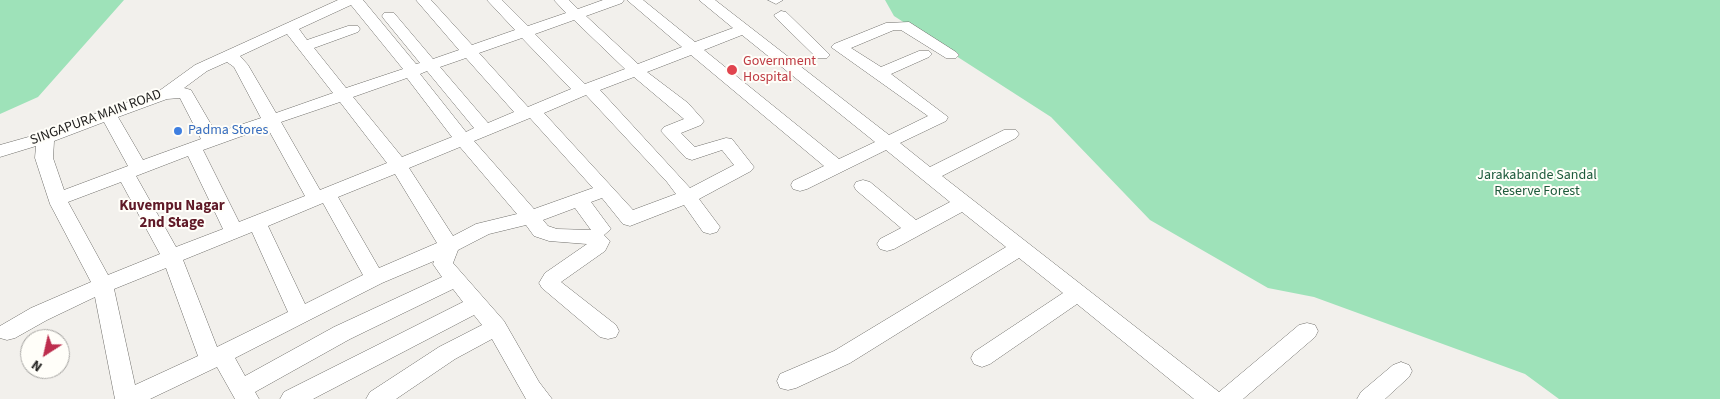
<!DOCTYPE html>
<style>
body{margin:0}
#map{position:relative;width:1720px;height:399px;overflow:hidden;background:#f2f0ec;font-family:"Source Sans 3",sans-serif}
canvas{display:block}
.north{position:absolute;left:20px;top:329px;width:50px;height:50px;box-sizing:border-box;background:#fffef9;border:1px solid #a5a4a1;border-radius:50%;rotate:215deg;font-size:14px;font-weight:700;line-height:20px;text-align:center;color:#1e1d1c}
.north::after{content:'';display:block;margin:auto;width:18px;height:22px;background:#bd2d4d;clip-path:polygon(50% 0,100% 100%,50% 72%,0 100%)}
</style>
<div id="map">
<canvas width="1720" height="399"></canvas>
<div class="north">N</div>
</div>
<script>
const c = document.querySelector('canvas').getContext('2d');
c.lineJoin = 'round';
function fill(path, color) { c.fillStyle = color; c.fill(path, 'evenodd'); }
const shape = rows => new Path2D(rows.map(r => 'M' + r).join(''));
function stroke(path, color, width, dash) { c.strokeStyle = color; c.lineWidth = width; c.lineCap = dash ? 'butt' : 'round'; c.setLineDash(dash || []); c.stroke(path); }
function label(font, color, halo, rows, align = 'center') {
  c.font = font + ' "Source Sans 3",sans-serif'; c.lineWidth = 4; c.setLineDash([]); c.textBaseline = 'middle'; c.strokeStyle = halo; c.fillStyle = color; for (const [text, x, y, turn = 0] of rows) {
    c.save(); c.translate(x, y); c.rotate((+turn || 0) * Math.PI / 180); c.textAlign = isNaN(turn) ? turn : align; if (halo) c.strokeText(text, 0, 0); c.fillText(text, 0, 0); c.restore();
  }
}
fill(shape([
 [0,0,124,0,38,97,0,114],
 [885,0,1720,0,1720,399,1559,399,1525,374,1314,297,1268,288,1150,220,1051,117,894,16]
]), '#9ee2b9');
const minor = shape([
 [338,0,363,0,416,64,420,63,384,19,382,16,384,13,394,13,433,59,459,50,416,0,431,0,472,45,515,30,487,0,502,0,528,26,566,13,554,0,569,0,578,9,603,0,624,0,622,3,586,16,638,64,682,47,627,0,643,0,695,42,733,28,699,0,715,0,889,135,928,116,831,47,834,44,886,23,909,22,956,52,959,55,956,58,946,58,901,30,894,30,851,48,881,67,919,51,929,51,932,54,929,57,891,74,948,117,946,121,900,143,930,167,1004,130,1016,130,1019,134,1016,138,942,176,1219,392,1299,325,1307,323,1315,325,1318,331,1315,337,1243,399,1194,399,1077,304,990,364,982,367,974,364,971,358,974,352,1063,293,1019,258,850,363,796,388,788,390,780,388,777,381,780,374,834,351,1006,247,962,212,894,249,887,251,880,249,877,244,880,239,901,228,856,190,854,186,856,182,863,180,870,182,916,220,950,202,886,150,807,189,800,191,793,189,791,185,793,181,824,166,691,55,647,72,688,103,704,121,701,125,681,133,695,147,726,138,732,139,754,167,751,171,699,199,720,227,717,232,710,234,703,232,684,205,630,226,623,224,602,198,591,202,611,229,604,235,610,241,605,251,561,282,616,325,619,331,616,337,608,339,600,337,542,288,539,283,545,273,587,244,549,241,534,236,526,225,489,234,458,250,453,263,504,321,539,382,552,399,526,399,492,339,455,359,396,399,366,399,370,392,439,347,482,325,474,315,313,399,280,399,284,392,463,302,453,289,350,339,255,392,259,399,235,399,217,367,150,399,115,399,95,297,47,320,15,338,7,340,0,338,0,326,31,308,91,282,50,204,35,158,36,146,0,157,0,145,39,134,159,91,195,65,338,0],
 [351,5,403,69,346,88,314,48,358,32,360,29,358,26,348,26,307,40,299,29,351,5],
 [574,20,625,69,585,84,535,34,574,20],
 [287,34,333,93,276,113,248,65,240,56,287,34],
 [742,35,875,142,839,159,704,50,742,35],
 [522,38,571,89,528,107,479,53,522,38],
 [466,58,514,112,488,123,440,67,466,58],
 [227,62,234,67,261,118,216,133,191,90,184,88,207,71,227,62],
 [427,71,474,128,466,132,420,74,427,71],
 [634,77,684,119,664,127,661,131,686,158,692,160,722,150,734,165,690,188,600,90,634,77],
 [407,78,452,137,402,157,353,97,407,78],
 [586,95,667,182,676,194,633,210,544,113,586,95],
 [180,98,201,139,143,160,118,117,167,99,180,98],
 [340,102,387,163,320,190,281,122,340,102],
 [530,118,593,188,534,209,474,141,530,118],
 [104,122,128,166,64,190,53,158,54,141,104,122],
 [267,127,305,196,239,222,203,150,267,127],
 [460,147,517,214,476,224,453,236,409,168,460,147],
 [188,156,223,229,176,247,136,176,188,156],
 [395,174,437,243,379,268,338,197,395,174],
 [121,182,160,254,108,275,68,202,121,182],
 [323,203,363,275,305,304,268,226,323,203],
 [575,208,591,230,557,229,548,226,543,220,575,208],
 [252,232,288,312,217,347,183,260,252,232],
 [434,261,433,264,442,277,334,327,245,376,235,358,382,283,434,261],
 [166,268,198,356,135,385,114,289,166,268],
 [768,0,783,0,776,4,768,0],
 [781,11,786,12,827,52,830,55,827,58,817,58,776,18,774,15,781,11],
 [1401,362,1409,365,1412,371,1409,377,1385,399,1357,399,1361,392,1393,365,1401,362]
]);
stroke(minor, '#706f6b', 1);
fill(minor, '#fff');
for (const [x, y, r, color] of [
 [732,70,6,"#e0444e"],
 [178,131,5,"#3f7fe0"]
]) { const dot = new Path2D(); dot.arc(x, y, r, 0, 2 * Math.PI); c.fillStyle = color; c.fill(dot); stroke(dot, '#fffef9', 2); }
label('14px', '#be3a42', '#fffef9', [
 ["Government",743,62],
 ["Hospital",743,78]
], 'left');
label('14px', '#1e1d1c', '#fffef9', [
 ["SINGAPURA MAIN ROAD",96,118,-20]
]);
label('14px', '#366cbe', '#fffef9', [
 ["Padma Stores",188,131]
], 'left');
label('14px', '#1d5a3b', '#fffef9', [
 ["Jarakabande Sandal",1537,176],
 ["Reserve Forest",1537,192]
]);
label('bold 15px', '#601a27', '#fffef9', [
 ["Kuvempu Nagar",172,207],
 ["2nd Stage",172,224]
]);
</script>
